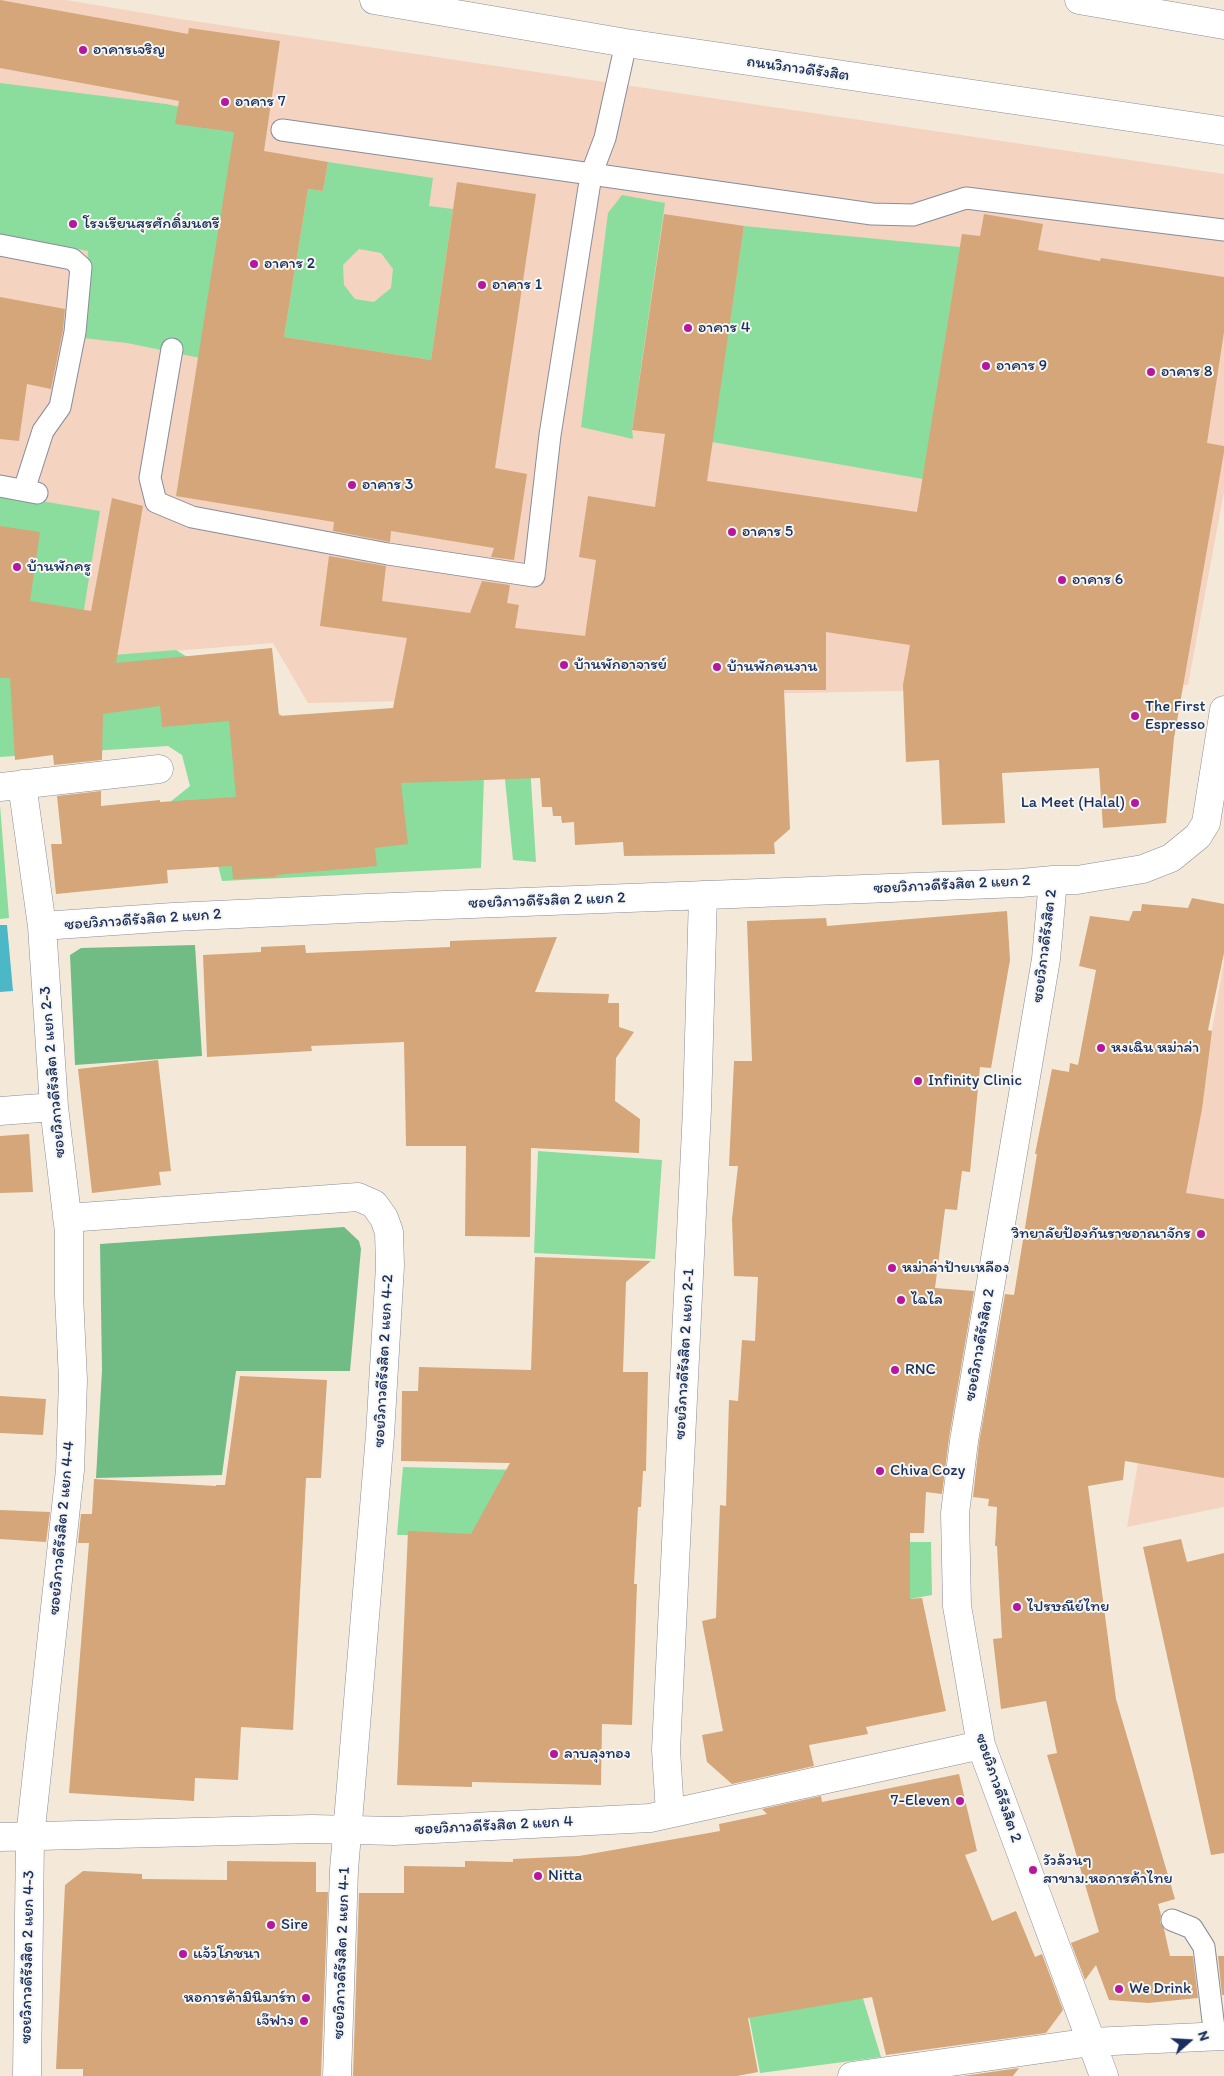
<!DOCTYPE html>
<meta charset="utf-8">
<style>
body{margin:0}
#map{position:relative;width:1224px;height:2076px;overflow:hidden;background:#f4e9d8;font-family:Itim,sans-serif}
canvas{display:block}
.north{position:absolute;left:1164px;top:2016px;width:50px;height:50px;-webkit-text-stroke:4px #f6f6f2;paint-order:stroke;rotate:71deg;font-size:14px;font-weight:700;line-height:20px;text-align:center;color:#1b2f5e}
.north::after{content:'';display:block;margin:auto;width:18px;height:22px;background:#1b2f5e;clip-path:polygon(50% 0,100% 100%,50% 72%,0 100%)}
</style>
<div id="map">
<canvas width="1224" height="2076"></canvas>
<div class="north">N</div>
</div>
<script>
const c = document.querySelector('canvas').getContext('2d');
c.lineJoin = 'round';
function fill(path, color) { c.fillStyle = color; c.fill(path, 'evenodd'); }
const shape = rows => new Path2D(rows.map(r => 'M' + r).join(''));
function stroke(path, color, width, dash) { c.strokeStyle = color; c.lineWidth = width; c.lineCap = dash ? 'butt' : 'round'; c.setLineDash(dash || []); c.stroke(path); }
function label(font, color, halo, rows, align = 'center') {
  c.font = font + ' Itim,"Playpen Sans Thai",sans-serif'; c.lineWidth = 4; c.setLineDash([]); c.textBaseline = 'middle'; c.strokeStyle = halo; c.fillStyle = color; for (const [text, x, y, turn = 0] of rows) {
    c.save(); c.translate(x, y); c.rotate((+turn || 0) * Math.PI / 180); c.textAlign = isNaN(turn) ? turn : align; if (halo) c.strokeText(text, 0, 0); c.fillText(text, 0, 0); c.restore();
  }
}
fill(shape([
 [0,0,66,0,180,19,1224,174,1224,492,1188,685,308,703,273,643,124,655,0,662],
 [1224,960,1224,1507,1127,1527]
]), '#f4d3c0');
fill(shape([
 [0,83,166,104,242,120,205,359,127,343,83,338,88,251,0,236],
 [328,162,433,178,429,206,453,209,431,360,284,337,308,189,323,191],
 [359,249,381,253,393,269,391,288,374,302,355,299,344,285,343,265],
 [622,195,665,203,632,429,633,439,581,427,608,213],
 [744,226,960,247,923,479,712,442],
 [0,494,100,511,76,658,176,650,292,722,484,776,481,868,222,881,207,822,154,815,190,786,182,755,168,746,0,757],
 [497,699,526,699,536,862,513,860],
 [0,805,9,918,0,919],
 [538,1151,662,1160,655,1259,534,1253],
 [403,1467,519,1470,513,1536,397,1535],
 [910,1542,931,1542,932,1595,910,1599],
 [857,1979,881,2057,760,2073,748,2011]
]), '#8bdd9d');
fill(shape([
 [195,945,202,1056,75,1065,70,955,81,948],
 [344,1227,359,1241,361,1249,350,1371,236,1371,222,1475,96,1478,102,1370,100,1244]
]), '#70bc84');
fill(shape([
 [0,925,7,925,13,991,0,992]
]), '#4cb8c7');
fill(shape([
 [0,0,188,34,189,28,280,41,264,151,328,162,323,191,308,189,284,337,431,360,457,182,536,194,495,468,527,474,514,560,491,557,494,548,391,531,390,542,333,531,334,522,176,496,234,132,175,124,179,101,0,68],
 [664,214,744,226,707,481,917,512,962,234,980,236,984,214,1043,224,1038,250,1100,261,1101,258,1224,277,1224,332,1207,443,1224,446,1224,452,1174,738,1166,823,1103,828,1099,768,1002,773,1005,823,942,825,939,760,906,762,903,685,910,645,826,632,826,690,784,690,790,829,774,843,775,854,624,856,623,842,575,845,574,822,562,823,561,816,553,816,552,807,542,807,540,778,401,783,408,844,375,848,377,866,276,875,277,877,233,879,232,866,167,870,168,883,56,894,51,844,62,844,57,796,101,791,101,806,160,800,160,802,236,797,229,721,162,727,160,706,103,714,102,760,54,765,53,755,15,760,10,678,0,678,0,526,40,532,30,601,91,611,112,498,143,506,116,663,272,648,279,716,393,708,407,638,320,626,329,556,386,566,382,601,470,613,482,581,510,585,507,603,519,605,515,628,585,636,596,560,579,557,588,496,655,507,665,434,632,430],
 [0,297,65,309,63,330,51,389,27,384,19,441,0,439],
 [1192,898,1224,904,1224,953,1208,1030,1212,1031,1202,1109,1186,1193,1224,1199,1224,1478,1125,1461,1123,1480,1088,1486,1116,1699,1175,1899,1158,1904,1161,1915,1160,1922,1164,1929,1170,1956,1193,1956,1198,1998,1148,2003,1109,2000,1096,1965,1085,1980,1071,1943,1099,1932,1047,1755,1057,1753,1046,1701,1001,1709,993,1639,1002,1638,997,1546,995,1546,997,1507,988,1506,989,1499,973,1497,979,1443,1005,1294,1014,1295,1037,1154,1035,1154,1052,1069,1069,1072,1070,1063,1078,1065,1096,970,1079,966,1090,916,1129,921,1133,911,1141,911,1142,904,1188,908],
 [1007,911,1010,960,991,1068,980,1067,970,1172,962,1171,957,1210,945,1209,935,1288,974,1291,949,1438,942,1494,926,1492,924,1533,910,1533,910,1599,922,1598,946,1711,866,1727,868,1734,809,1745,814,1766,732,1784,707,1762,702,1735,723,1731,702,1621,716,1618,720,1505,726,1506,729,1400,738,1401,742,1340,755,1341,758,1277,734,1276,732,1219,738,1166,729,1166,734,1061,752,1061,747,921,826,918,827,926],
 [557,937,535,992,609,994,608,1003,619,1003,619,1027,634,1032,616,1058,615,1101,640,1119,639,1153,531,1148,530,1237,465,1236,466,1146,406,1146,404,1042,311,1046,312,1051,207,1057,203,955,261,952,261,947,305,945,306,953,450,947,450,941],
 [158,1060,171,1171,159,1172,161,1185,92,1193,78,1069],
 [29,1134,33,1192,0,1193,0,1136],
 [535,1257,651,1261,626,1282,623,1372,648,1372,646,1471,643,1471,641,1507,638,1507,634,1584,637,1584,632,1725,602,1724,601,1785,472,1782,472,1787,397,1785,408,1531,471,1534,510,1463,401,1461,402,1391,418,1391,419,1367,531,1370],
 [240,1376,327,1380,321,1478,306,1478,293,1730,241,1727,238,1780,195,1778,194,1801,69,1793,89,1543,78,1543,81,1514,92,1514,94,1479,216,1486,216,1485,225,1485],
 [0,1396,46,1399,43,1435,0,1433],
 [0,1510,50,1512,46,1542,0,1539],
 [1181,1539,1187,1562,1224,1553,1224,1853,1211,1855,1143,1547],
 [959,1774,977,1851,965,1855,992,1921,1016,1911,1035,1957,1042,1954,1063,2010,1046,2033,886,2055,872,1997,748,2018,758,2072,737,2076,353,2076,359,1893,404,1893,404,1866,465,1867,465,1861,513,1862,513,1859,579,1856,720,1831,719,1824,767,1814,762,1809,821,1796,822,1802],
 [227,1861,316,1862,316,1892,328,1892,321,2076,83,2076,83,2069,56,2069,65,1885,83,1871,142,1874,142,1879,227,1880],
 [1218,1956,1224,1956,1224,1995,1222,1995],
 [1019,2068,1013,2076,963,2076]
]), '#d4a679');
const lane = shape([
 [282,130,872,214,913,215,966,198,1224,230],
 [0,245,72,259,81,267,75,332,60,407,43,431,24,490],
 [172,349,150,478,156,502,192,517,388,554,534,576,550,435,591,175,605,138,626,43],
 [0,486,37,493],
 [1172,1920,1192,1928,1204,1947,1215,2037]
]);
const street = shape([
 [22,784,42,926,54,1107,69,1232,69,1295,73,1380,70,1470,30,1837,27,2076],
 [0,787,159,769],
 [1053,880,1046,959,964,1441,955,1513,957,1606,981,1745,1104,2076],
 [42,926,173,917,367,908,1021,883,1053,880,1077,880,1143,869,1171,858,1198,836,1206,823,1224,710],
 [0,1111,54,1107],
 [67,1218,358,1197,374,1204,384,1218,389,1232,390,1266,380,1435,344,1870,337,2076],
 [670,1813,666,1750,697,1109,703,895],
 [0,1837,312,1829,394,1831,650,1818,981,1745],
 [852,2076,1091,2042,1224,2036]
]);
const secondary = shape([
 [374,0,626,43,1224,131]
]);
const highway = shape([
 [1079,0,1224,25]
]);
stroke(lane, '#888c9b', 23);
stroke(street, '#888c9b', 29);
stroke(secondary, '#888c9b', 29);
stroke(highway, '#888c9b', 29);
stroke(lane, '#fff', 21);
stroke(street, '#fff', 28);
stroke(secondary, '#fff', 28);
stroke(highway, '#fff', 28);
for (const [x, y, r, color] of [
 [83,50,5,"#b5179e"],
 [225,102,5,"#b5179e"],
 [73,224,5,"#b5179e"],
 [254,264,5,"#b5179e"],
 [482,285,5,"#b5179e"],
 [688,328,5,"#b5179e"],
 [986,366,5,"#b5179e"],
 [1151,372,5,"#b5179e"],
 [352,485,5,"#b5179e"],
 [732,532,5,"#b5179e"],
 [17,567,5,"#b5179e"],
 [1062,580,5,"#b5179e"],
 [564,665,5,"#b5179e"],
 [717,667,5,"#b5179e"],
 [1135,716,5,"#b5179e"],
 [1135,803,5,"#b5179e"],
 [1101,1048,5,"#b5179e"],
 [918,1081,5,"#b5179e"],
 [1201,1234,5,"#b5179e"],
 [892,1268,5,"#b5179e"],
 [901,1300,5,"#b5179e"],
 [895,1370,5,"#b5179e"],
 [880,1471,5,"#b5179e"],
 [1017,1607,5,"#b5179e"],
 [554,1754,5,"#b5179e"],
 [960,1801,5,"#b5179e"],
 [1033,1870,5,"#b5179e"],
 [538,1876,5,"#b5179e"],
 [271,1925,5,"#b5179e"],
 [183,1954,5,"#b5179e"],
 [1119,1989,5,"#b5179e"],
 [306,1998,5,"#b5179e"],
 [304,2021,5,"#b5179e"]
]) { const dot = new Path2D(); dot.arc(x, y, r, 0, 2 * Math.PI); c.fillStyle = color; c.fill(dot); stroke(dot, '#f6f6f2', 2); }
label('16px', '#1b2f5e', '#f6f6f2', [
 ["อาคารเจริญ",93,50],
 ["อาคาร 7",235,102],
 ["โรงเรียนสุรศักดิ์มนตรี",83,224],
 ["อาคาร 2",264,264],
 ["อาคาร 1",492,285],
 ["อาคาร 4",698,328],
 ["อาคาร 9",996,366],
 ["อาคาร 8",1161,372],
 ["อาคาร 3",362,485],
 ["อาคาร 5",742,532],
 ["บ้านพักครู",27,567],
 ["อาคาร 6",1072,580],
 ["บ้านพักอาจารย์",574,665],
 ["บ้านพักคนงาน",727,667],
 ["The First",1145,707],
 ["Espresso",1145,725],
 ["La Meet (Halal)",1125,803,"right"],
 ["หงเฉิน หม่าล่า",1111,1048],
 ["Infinity Clinic",928,1081],
 ["วิทยาลัยป้องกันราชอาณาจักร",1191,1234,"right"],
 ["หม่าล่าป้ายเหลือง",902,1268],
 ["ไฉไล",911,1300],
 ["RNC",905,1370],
 ["Chiva Cozy",890,1471],
 ["ไปรษณีย์ไทย",1027,1607],
 ["ลาบลุงทอง",564,1754],
 ["7-Eleven",950,1801,"right"],
 ["วัวล้วนๆ",1043,1861],
 ["สาขาม.หอการค้าไทย",1043,1879],
 ["Nitta",548,1876],
 ["Sire",281,1925],
 ["แจ้วโภชนา",193,1954],
 ["We Drink",1129,1989],
 ["หอการค้ามินิมาร์ท",296,1998,"right"],
 ["เจ๊ฟาง",294,2021,"right"]
], 'left');
label('16px', '#1b2f5e', '#f6f6f2', [
 ["ถนนวิภาวดีรังสิต",798,69,8],
 ["ซอยวิภาวดีรังสิต 2 แยก 2",952,885,-3],
 ["ซอยวิภาวดีรังสิต 2 แยก 2",547,901,-2],
 ["ซอยวิภาวดีรังสิต 2 แยก 2",143,920,-4],
 ["ซอยวิภาวดีรังสิต 2",1045,946,-83],
 ["ซอยวิภาวดีรังสิต 2 แยก 2-3",53,1072,-95],
 ["ซอยวิภาวดีรังสิต 2",980,1345,-80],
 ["ซอยวิภาวดีรังสิต 2 แยก 2-1",685,1354,-87],
 ["ซอยวิภาวดีรังสิต 2 แยก 4-2",384,1361,-87],
 ["ซอยวิภาวดีรังสิต 2 แยก 4-4",62,1528,-85],
 ["ซอยวิภาวดีรังสิต 2",998,1788,71],
 ["ซอยวิภาวดีรังสิต 2 แยก 4",494,1826,-3],
 ["ซอยวิภาวดีรังสิต 2 แยก 4-1",342,1953,-88],
 ["ซอยวิภาวดีรังสิต 2 แยก 4-3",28,1957,-89]
]);
</script>
